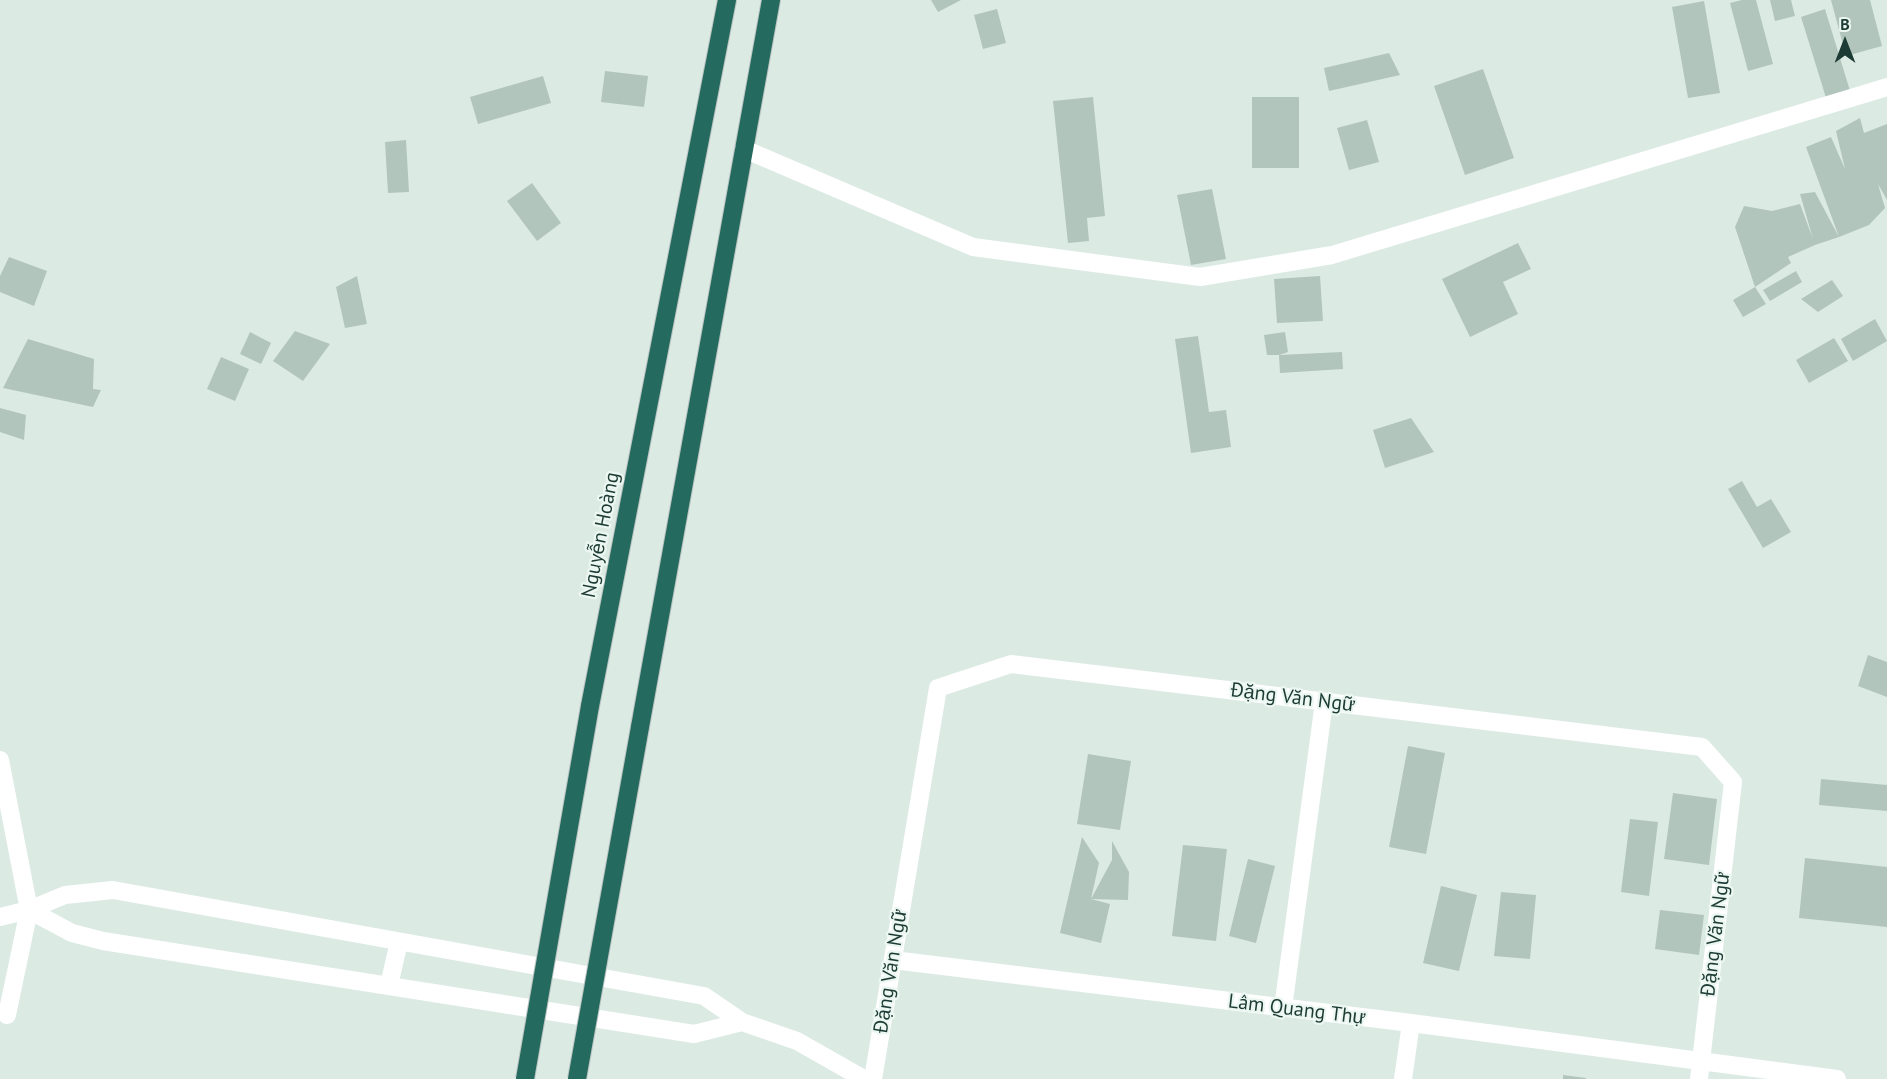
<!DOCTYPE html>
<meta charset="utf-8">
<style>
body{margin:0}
#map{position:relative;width:1887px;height:1079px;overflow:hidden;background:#dceae4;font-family:"PT Sans",sans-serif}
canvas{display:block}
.north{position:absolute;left:1815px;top:12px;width:60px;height:60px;-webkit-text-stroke:4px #ecf7f2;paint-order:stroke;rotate:0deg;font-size:16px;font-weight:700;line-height:24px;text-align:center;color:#1c3b34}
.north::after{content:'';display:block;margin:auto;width:21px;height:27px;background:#1c3b34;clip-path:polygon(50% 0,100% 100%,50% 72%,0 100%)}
</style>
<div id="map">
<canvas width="1887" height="1079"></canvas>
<div class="north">B</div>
</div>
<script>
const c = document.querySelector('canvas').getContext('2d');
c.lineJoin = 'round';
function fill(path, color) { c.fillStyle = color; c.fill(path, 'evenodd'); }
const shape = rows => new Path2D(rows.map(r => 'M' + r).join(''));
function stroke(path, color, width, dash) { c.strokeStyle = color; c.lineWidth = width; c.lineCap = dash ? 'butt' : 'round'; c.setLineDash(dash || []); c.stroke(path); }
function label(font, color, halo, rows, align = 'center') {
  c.font = font + ' "PT Sans",sans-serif'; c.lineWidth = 4.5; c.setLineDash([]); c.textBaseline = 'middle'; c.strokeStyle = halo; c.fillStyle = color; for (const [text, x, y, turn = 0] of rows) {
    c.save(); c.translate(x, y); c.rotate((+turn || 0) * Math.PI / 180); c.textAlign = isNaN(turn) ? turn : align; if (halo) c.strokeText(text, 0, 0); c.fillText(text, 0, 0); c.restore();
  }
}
fill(shape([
 [931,0,961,0,938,12],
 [1742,0,1756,0,1773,64,1748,71,1730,3],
 [1770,0,1791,0,1795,16,1775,21],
 [1831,0,1870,0,1882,46,1846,56],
 [1704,1,1720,93,1688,98,1672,7],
 [997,9,1006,43,983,49,974,15],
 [1825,9,1851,94,1827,101,1801,17],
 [1389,53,1400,75,1329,91,1324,68],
 [1483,69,1514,158,1465,175,1434,86],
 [605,71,648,76,644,107,601,102],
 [543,76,551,103,478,124,470,97],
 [1093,97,1105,216,1087,218,1089,241,1068,243,1053,101],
 [1252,97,1299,97,1299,168,1252,168],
 [1860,118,1864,133,1887,124,1887,200,1878,184,1885,208,1869,225,1839,237,1806,147,1831,137,1845,169,1836,131],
 [1367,120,1379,162,1349,170,1337,128],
 [406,140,409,192,388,193,385,142],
 [532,183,561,223,537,241,507,201],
 [1212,189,1226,259,1191,265,1177,195],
 [1815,192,1839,237,1815,245,1788,257,1791,263,1755,287,1735,227,1744,206,1772,211,1800,204,1813,239,1800,194],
 [1518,243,1531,269,1503,282,1518,314,1470,337,1442,279],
 [9,257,47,271,34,306,0,292,0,276],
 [1796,271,1802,282,1770,301,1763,290],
 [357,276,367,324,345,328,336,287],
 [1320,276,1323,321,1277,323,1274,279],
 [1832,280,1843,296,1818,312,1801,299],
 [1755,287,1766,304,1743,317,1733,300],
 [1875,319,1887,341,1853,361,1841,339],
 [295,331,330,344,303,381,273,361],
 [250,332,271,343,261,364,240,354],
 [1285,332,1288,352,1279,355,1342,352,1343,369,1280,373,1279,355,1267,355,1264,335],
 [1198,336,1209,412,1226,410,1231,447,1191,453,1175,339],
 [1834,338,1848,361,1809,383,1796,360],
 [28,339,94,359,93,389,101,390,93,407,3,388],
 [221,357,249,369,235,401,207,389],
 [0,408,26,415,24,440,0,432],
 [1411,418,1434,452,1385,468,1373,430],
 [1742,481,1757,507,1771,499,1791,532,1763,548,1728,489],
 [1868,655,1887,662,1887,697,1858,686],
 [1408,746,1445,753,1426,854,1389,847],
 [1088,754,1131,761,1120,830,1077,824],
 [1821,779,1887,785,1887,811,1819,805],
 [1673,793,1717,799,1709,865,1664,859],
 [1630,819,1658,822,1649,896,1621,892],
 [1082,837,1099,863,1091,899,1112,860,1112,841,1129,872,1128,900,1091,899,1110,904,1101,943,1060,933],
 [1183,845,1227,849,1216,941,1172,936],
 [1805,858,1887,867,1887,927,1799,918],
 [1248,859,1275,866,1256,943,1229,936],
 [1441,886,1477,895,1459,971,1423,963],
 [1501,892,1536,895,1530,959,1494,956],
 [1660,910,1704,915,1699,955,1655,949],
 [1563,1075,1586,1078,1586,1079,1563,1079]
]), '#b1c5bd');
const highway = shape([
 [590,706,727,0],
 [640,727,771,0]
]);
stroke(highway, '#bbc4c2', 20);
stroke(shape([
 [744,149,973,247,1200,277,1332,255,1887,87],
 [0,760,29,910,7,1015],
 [29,910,72,933,103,941,694,1034,742,1022],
 [0,917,29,910,65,895,113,890,704,996,742,1022,797,1041,864,1079],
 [893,960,1411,1023,1837,1079],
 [389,985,399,942],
 [1283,1008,1324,702],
 [873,1079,938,688,1011,664,1702,747,1733,782,1699,1079],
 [1403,1079,1411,1023]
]), '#fff', 18);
stroke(highway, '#256a5e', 18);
const highwayBridge = shape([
 [525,1079,590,706],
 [577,1079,640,727]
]);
stroke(highwayBridge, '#bbc4c2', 20, []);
stroke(highwayBridge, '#256a5e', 18);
label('20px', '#1c3b34', '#ecf7f2', [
 ["Nguyễn Hoàng",601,535,-79],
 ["Đặng Văn Ngữ",1293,698,7],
 ["Đặng Văn Ngữ",1716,934,-83],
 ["Đặng Văn Ngữ",891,971,-81],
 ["Lâm Quang Thự",1297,1010,7]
]);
</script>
